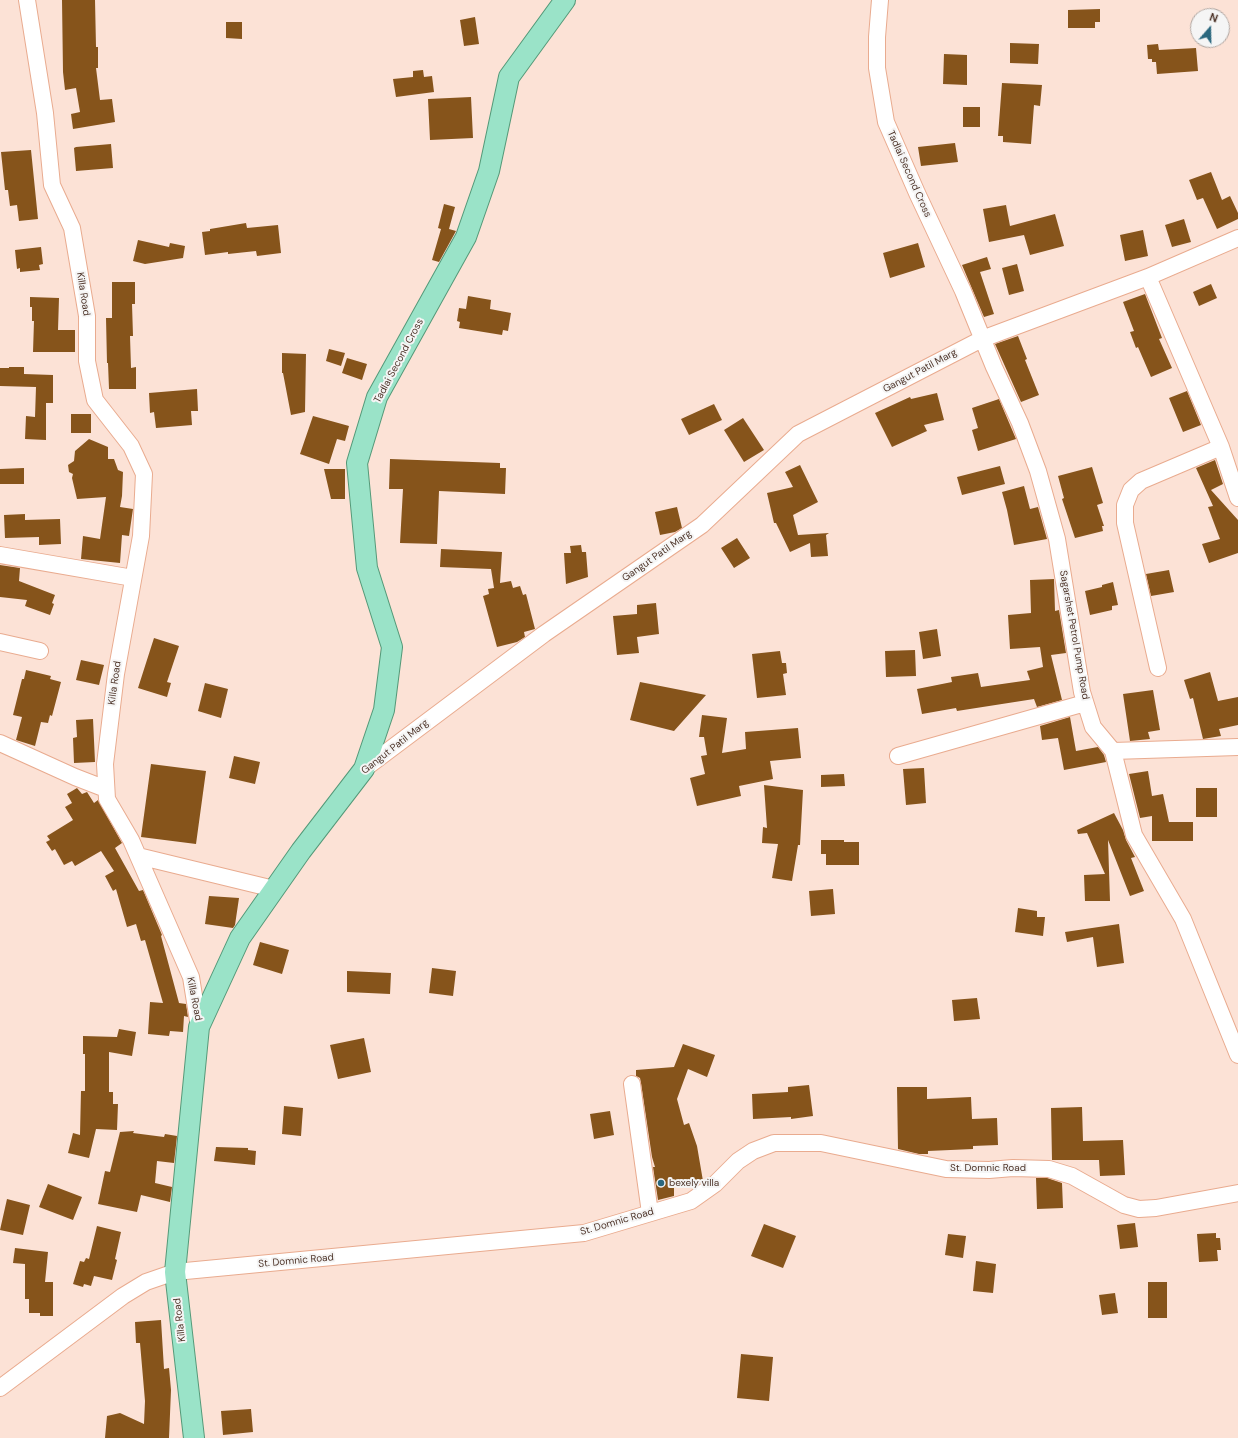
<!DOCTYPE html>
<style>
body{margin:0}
#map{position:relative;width:1238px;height:1438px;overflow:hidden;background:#fce2d6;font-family:"DM Sans",sans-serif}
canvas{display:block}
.north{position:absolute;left:1190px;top:8px;width:40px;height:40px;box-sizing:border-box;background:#f5f5f5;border:1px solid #b2a8a3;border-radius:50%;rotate:20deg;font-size:11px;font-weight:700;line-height:16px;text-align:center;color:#4d3429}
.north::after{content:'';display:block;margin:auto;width:14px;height:18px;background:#2a677e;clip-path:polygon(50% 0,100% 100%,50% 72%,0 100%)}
</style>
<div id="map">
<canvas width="1238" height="1438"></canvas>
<div class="north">N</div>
</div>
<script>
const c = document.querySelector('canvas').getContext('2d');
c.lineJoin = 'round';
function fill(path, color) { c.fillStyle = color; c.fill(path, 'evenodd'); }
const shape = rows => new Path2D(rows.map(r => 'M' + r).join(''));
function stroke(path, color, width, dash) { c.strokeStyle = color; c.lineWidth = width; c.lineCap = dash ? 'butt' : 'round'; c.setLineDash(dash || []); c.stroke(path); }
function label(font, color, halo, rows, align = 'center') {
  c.font = font + ' "DM Sans",sans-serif'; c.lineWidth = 4; c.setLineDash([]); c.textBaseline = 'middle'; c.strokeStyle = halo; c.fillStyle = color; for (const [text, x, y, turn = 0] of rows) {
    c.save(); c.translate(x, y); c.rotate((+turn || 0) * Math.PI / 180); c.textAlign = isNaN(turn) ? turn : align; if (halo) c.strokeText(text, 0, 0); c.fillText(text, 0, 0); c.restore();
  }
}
fill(shape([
 [62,0,95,0,96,47,98,47,98,68,96,68,100,100,112,99,115,122,73,129,71,114,80,112,76,88,65,90,63,72],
 [1100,9,1100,22,1095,22,1095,28,1068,28,1068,10],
 [475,17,479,44,464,46,460,20],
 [226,22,242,22,242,39,226,38],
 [1010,43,1039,44,1038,64,1010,63],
 [1158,44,1159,50,1196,48,1198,71,1157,74,1156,62,1152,62,1152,59,1148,59,1147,45],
 [944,54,967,55,967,85,943,84],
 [423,70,424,77,432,76,434,92,396,97,393,79,413,77,413,71],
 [1002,83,1042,85,1040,106,1034,105,1031,144,1003,142,1003,136,998,136],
 [471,97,473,138,430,140,428,99],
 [963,107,980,107,980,127,963,127],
 [955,143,958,162,921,166,918,147],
 [111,144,113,168,76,171,74,148,76,147],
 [31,150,38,219,19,221,17,205,10,206,8,190,5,190,1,152],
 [1211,172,1222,200,1230,196,1238,213,1238,219,1217,229,1203,198,1197,200,1189,180],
 [444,204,455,207,449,229,456,231,439,262,432,260,441,229,438,228],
 [1006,205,1010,226,1055,214,1064,246,1030,255,1024,235,989,242,983,209],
 [1184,219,1191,242,1172,247,1165,225],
 [246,223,247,228,278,225,281,253,257,256,256,251,228,254,228,252,205,255,202,232,210,231,210,229],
 [1143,230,1148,256,1125,261,1120,235],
 [138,240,169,247,170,243,185,246,183,258,145,264,133,261],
 [918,243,925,267,890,278,883,253],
 [41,247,43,264,39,265,40,270,20,272,20,268,17,269,15,250],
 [987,257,991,269,980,272,994,314,984,317,962,265],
 [1017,264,1024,291,1009,295,1002,268],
 [112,282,135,282,135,304,132,304,133,336,130,336,131,368,136,367,136,389,109,389,108,363,107,363,106,318,112,318],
 [1211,284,1217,298,1199,306,1193,292],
 [1145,294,1162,338,1159,339,1172,368,1151,377,1138,347,1136,348,1130,332,1134,331,1123,302],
 [468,296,491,300,490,309,511,313,508,331,503,330,502,335,459,328,460,322,457,321,459,308,466,309],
 [30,297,59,298,58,330,75,330,75,352,33,352,34,321,32,321,32,307,30,307],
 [1018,336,1027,359,1025,360,1039,395,1021,402,995,344],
 [329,349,345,353,341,366,326,361],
 [282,353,306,354,305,412,291,415,283,373,282,373],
 [347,358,367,364,362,380,342,373],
 [9,367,24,367,24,374,53,375,53,403,46,403,46,440,25,439,26,416,35,417,36,387,0,386,0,368,9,368],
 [197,389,198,411,191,411,192,425,156,428,154,412,150,413,149,393],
 [1187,391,1201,425,1183,432,1169,398],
 [937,393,944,420,924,425,927,431,892,447,875,413,910,397,911,399],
 [999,399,1016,439,978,451,972,430,978,428,972,408],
 [714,404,722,420,689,435,681,419],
 [71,414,91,414,91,433,71,433],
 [313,416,349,426,345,441,337,439,329,464,300,454],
 [743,418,764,450,744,462,724,430],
 [89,439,108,447,108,459,114,459,118,470,123,472,122,496,120,507,133,509,129,536,122,535,120,563,81,559,83,536,100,539,106,497,77,499,72,478,73,474,69,472,68,465,74,461,75,451],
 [390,459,500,463,500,468,506,468,505,494,439,491,437,544,400,543,403,489,389,489],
 [1215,460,1223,484,1211,490,1238,520,1238,553,1209,563,1202,544,1220,539,1208,507,1213,506,1196,468],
 [800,465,818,502,793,515,798,535,829,533,826,535,828,556,811,557,810,543,790,552,776,523,774,523,767,493,793,487,785,472],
 [1000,466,1005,484,962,495,957,477],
 [1092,467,1103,503,1097,505,1104,526,1102,526,1103,531,1075,538,1062,499,1064,498,1058,476],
 [24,468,24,484,0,484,0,469],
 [324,469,345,469,345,499,331,499],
 [1024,486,1030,509,1038,507,1047,539,1014,545,1007,510,1002,492],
 [677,507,682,528,675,532,660,535,655,512],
 [25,514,25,520,60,519,61,544,39,545,39,537,5,538,4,515],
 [737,538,750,558,734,568,721,548],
 [581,545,582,552,586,552,588,577,566,584,564,553,571,553,570,546],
 [441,549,502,552,500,583,511,581,513,588,520,586,523,595,526,594,535,629,524,632,525,637,517,642,497,647,483,596,489,594,488,589,494,588,491,569,440,567],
 [0,565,20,568,19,581,55,595,52,603,54,604,50,615,25,606,27,600,0,597],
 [1169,570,1174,592,1151,596,1146,574],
 [1054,579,1055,611,1059,610,1066,653,1051,655,1062,700,1037,707,1034,699,957,711,956,708,922,714,917,689,952,682,951,677,978,673,981,687,1030,680,1027,671,1043,667,1040,647,1010,649,1008,615,1031,613,1030,580],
 [1113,582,1118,605,1112,606,1112,610,1090,615,1085,591,1102,587,1102,585],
 [656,603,659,634,637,637,639,653,617,655,613,616,637,614,637,605],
 [937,629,941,656,923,659,919,632],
 [154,638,179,646,167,682,171,683,167,697,138,688],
 [915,650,916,676,886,677,885,651],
 [780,651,782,663,786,663,787,673,783,674,786,695,757,698,752,654],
 [81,660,104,665,99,685,76,680],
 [26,670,51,676,50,679,61,682,52,716,50,715,48,723,41,722,35,746,16,740,22,717,13,715,22,679,24,679],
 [1210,672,1218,701,1238,697,1238,725,1219,729,1221,736,1203,739,1193,698,1190,699,1184,680],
 [640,682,706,695,674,731,630,720],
 [205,683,228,689,221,718,198,711],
 [1153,690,1160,730,1148,732,1150,739,1130,741,1123,694],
 [702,715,727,718,722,753,746,749,745,732,798,728,801,758,770,761,773,779,739,786,741,796,697,806,690,778,705,774,701,756,707,755,704,737,699,737],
 [1070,717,1076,751,1098,747,1104,755,1106,762,1064,770,1058,738,1042,740,1040,726],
 [93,719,95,762,74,763,73,738,77,737,76,720],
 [234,756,260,762,255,784,229,778],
 [151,764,206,771,196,844,141,837],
 [924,768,926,803,906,805,903,769],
 [1148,771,1152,796,1163,794,1169,822,1193,822,1193,841,1152,841,1152,816,1140,818,1129,774],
 [844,774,845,786,821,787,821,775],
 [764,785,803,790,800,845,798,845,792,881,772,878,778,844,762,843,763,827,767,828],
 [77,788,82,794,87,792,94,803,98,800,122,843,115,848,139,891,143,890,162,935,161,936,179,1003,186,1004,188,1017,184,1016,183,1032,170,1031,169,1036,148,1034,150,1002,163,1003,145,940,141,941,136,924,127,927,116,889,113,891,105,876,114,871,101,851,75,866,72,861,64,865,55,849,52,851,46,842,50,840,47,836,73,820,65,807,72,803,67,794],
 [1196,788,1217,788,1217,817,1196,817],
 [1114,813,1123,830,1126,840,1135,857,1131,858,1144,891,1130,896,1108,840,1110,901,1085,901,1084,875,1105,874,1087,833,1078,834,1077,830],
 [821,840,844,840,844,842,859,842,859,865,826,865,826,854,821,854],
 [833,889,835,914,811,916,809,891],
 [209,896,239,898,235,925,233,928,205,924],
 [1018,908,1037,911,1037,917,1045,917,1043,936,1015,932],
 [1119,924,1124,963,1097,967,1093,937,1067,942,1065,932],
 [260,942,289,950,282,974,253,965],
 [432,968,456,971,453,996,429,993],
 [347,971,391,973,390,994,347,992],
 [977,998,980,1019,954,1021,952,1000],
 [119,1029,136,1032,132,1056,109,1052,109,1092,113,1092,113,1104,118,1104,117,1130,96,1129,89,1158,68,1153,73,1133,80,1135,81,1091,85,1091,85,1054,83,1054,83,1036,117,1037],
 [364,1038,371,1072,338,1079,330,1045],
 [683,1044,715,1055,707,1077,688,1069,677,1099,684,1125,689,1123,697,1146,703,1181,700,1183,674,1187,674,1196,658,1200,653,1167,655,1167,652,1157,641,1083,640,1078,636,1076,636,1070,674,1067],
 [809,1085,813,1116,791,1119,791,1117,753,1119,752,1094,788,1092,788,1087],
 [897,1087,927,1087,927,1099,971,1097,972,1119,997,1118,998,1145,973,1146,973,1149,928,1151,928,1154,919,1154,898,1149],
 [284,1106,303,1108,301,1136,282,1134],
 [1082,1107,1083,1141,1123,1140,1125,1175,1100,1176,1099,1160,1052,1160,1051,1108],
 [610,1111,614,1135,594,1139,590,1114],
 [134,1131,133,1133,164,1137,165,1134,177,1136,174,1163,157,1161,155,1183,172,1187,170,1202,141,1195,137,1212,98,1204,105,1171,110,1172,120,1132],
 [216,1147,248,1148,248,1150,256,1151,255,1165,214,1161],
 [1036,1178,1047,1178,1062,1183,1063,1208,1037,1209],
 [48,1184,82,1197,73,1220,39,1207],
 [7,1199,30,1205,23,1235,0,1230],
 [1135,1223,1138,1247,1120,1249,1117,1225],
 [764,1224,796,1236,783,1268,751,1256],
 [97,1226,121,1232,115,1259,117,1260,112,1280,94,1276,91,1286,84,1284,83,1287,73,1284,80,1261,84,1262,86,1258,89,1259],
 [1216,1233,1216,1238,1220,1238,1221,1250,1217,1250,1218,1261,1199,1262,1197,1234],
 [948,1234,966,1236,963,1258,945,1255],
 [15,1248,48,1252,45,1282,53,1282,53,1316,40,1316,40,1313,29,1313,29,1299,25,1299,25,1264,13,1263],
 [976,1261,996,1264,993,1293,973,1291],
 [1148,1282,1167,1282,1167,1318,1148,1318],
 [1115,1293,1118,1313,1102,1315,1099,1295],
 [161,1320,164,1369,169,1368,171,1390,169,1438,105,1438,107,1416,120,1413,144,1424,145,1401,140,1343,136,1343,135,1322],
 [741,1354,773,1357,769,1401,737,1398],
 [251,1409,253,1432,223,1435,221,1411]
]), '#86541b');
const minor = shape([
 [27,0,45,113,52,185,72,228,87,316,87,361,95,400,131,446,144,474,141,536,116,674,105,764,107,799,131,840,191,977,199,1027],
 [880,0,877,37,877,68,886,122,917,193,963,291,994,367,1020,423,1038,471,1057,539,1082,692,1093,727,1113,751,1134,835,1183,919,1238,1055],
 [1148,277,1221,447,1238,498],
 [0,555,133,578],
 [0,642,40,651],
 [1158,668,1125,523,1125,505,1131,490,1141,481,1221,447],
 [0,743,75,777,106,789],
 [1113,751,1238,747],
 [898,756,1085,703],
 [364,769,544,634,702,525,798,434,982,339,1148,277,1238,238],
 [138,856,274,889],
 [632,1084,650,1213],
 [0,1388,123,1296,146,1282,175,1272,584,1233,691,1201,715,1184,738,1161,753,1151,774,1143,821,1143,946,1169,989,1170,1013,1168,1049,1169,1072,1176,1124,1205,1139,1209,1156,1208,1238,1193]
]);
const major = shape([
 [194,1438,175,1272,199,1027,240,938,301,851,364,769,384,710,392,647,367,568,357,463,377,397,466,237,489,171,509,77,565,0]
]);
stroke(minor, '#e9ab8f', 18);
stroke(major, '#549978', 22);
stroke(minor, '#fff', 16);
stroke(major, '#9ae3c8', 20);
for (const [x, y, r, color] of [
 [661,1183,4,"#2a677e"]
]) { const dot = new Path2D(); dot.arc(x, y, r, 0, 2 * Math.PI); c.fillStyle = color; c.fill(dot); stroke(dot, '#f5f5f5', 1.5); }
label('10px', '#4d3429', '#f5f5f5', [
 ["Tadlai Second Cross",909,174,66],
 ["Killa Road",83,294,81],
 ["Tadlai Second Cross",399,361,-62],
 ["Gangut Patil Marg",920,371,-28],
 ["Gangut Patil Marg",657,556,-35],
 ["Sagarshet Petrol Pump Road",1074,635,80],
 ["Killa Road",115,683,-82],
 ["Gangut Patil Marg",395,747,-38],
 ["Killa Road",194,999,79],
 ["St. Domnic Road",988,1168],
 ["St. Domnic Road",617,1222,-16],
 ["St. Domnic Road",296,1261,-5],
 ["Killa Road",180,1320,-97]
]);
label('10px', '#4d3429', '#f5f5f5', [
 ["bexely villa",669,1183]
], 'left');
</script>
